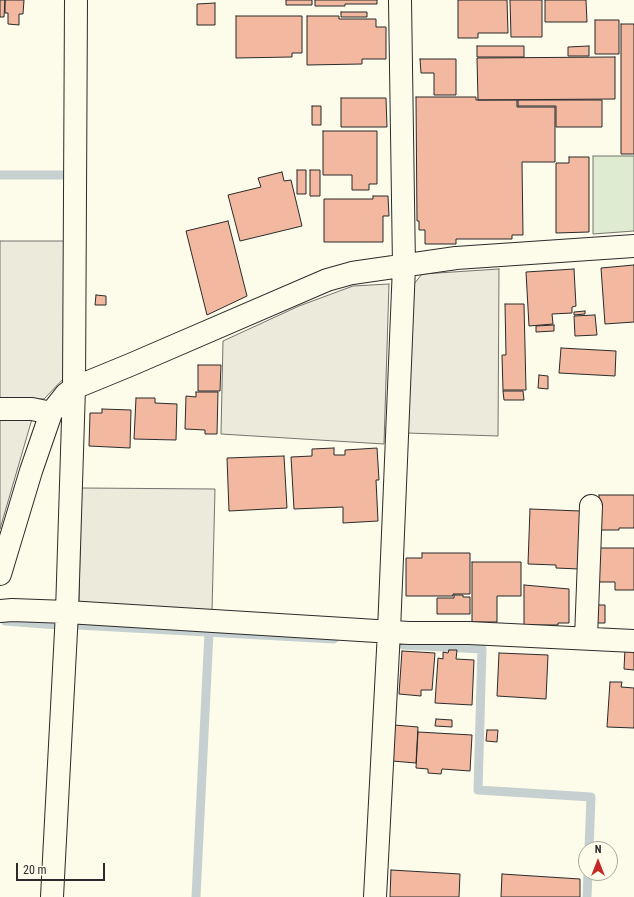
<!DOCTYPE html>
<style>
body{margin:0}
#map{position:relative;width:634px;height:897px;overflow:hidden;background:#fdfbea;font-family:"Roboto Condensed",sans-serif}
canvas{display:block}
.north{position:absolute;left:578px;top:841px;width:40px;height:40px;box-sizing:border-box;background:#fdfbea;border:1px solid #a9a89e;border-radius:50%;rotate:0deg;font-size:11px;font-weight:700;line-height:16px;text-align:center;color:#2b2b2b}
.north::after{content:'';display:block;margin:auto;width:14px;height:18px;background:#c62828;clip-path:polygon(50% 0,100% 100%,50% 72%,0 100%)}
.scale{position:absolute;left:16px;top:863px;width:89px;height:18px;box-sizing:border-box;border:2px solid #2b2b2b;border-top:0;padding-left:5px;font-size:12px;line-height:14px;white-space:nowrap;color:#2b2b2b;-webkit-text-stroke:3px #fdfbea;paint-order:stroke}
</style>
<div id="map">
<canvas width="634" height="897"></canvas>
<div class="north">N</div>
<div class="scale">20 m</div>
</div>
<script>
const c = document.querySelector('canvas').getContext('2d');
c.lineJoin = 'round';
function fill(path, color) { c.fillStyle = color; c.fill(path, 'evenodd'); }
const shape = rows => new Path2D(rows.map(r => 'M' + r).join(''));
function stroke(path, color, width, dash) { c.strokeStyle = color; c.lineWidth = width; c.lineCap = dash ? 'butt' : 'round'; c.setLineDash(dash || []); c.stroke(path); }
const green = shape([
 [593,156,634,156,634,231,593,234,593,156]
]);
fill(green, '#deebd1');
stroke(green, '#74746e', 1);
const parking = shape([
 [0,241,66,241,65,377,44,399,0,399,0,241],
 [499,269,498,436,407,433,414,284,422,274,499,269],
 [389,284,384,444,221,434,223,341,299,306,353,286,389,284],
 [0,419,32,419,0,529,0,419],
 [81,488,215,489,212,611,79,604,81,488]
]);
fill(parking, '#eceadb');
stroke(parking, '#74746e', 1);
stroke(shape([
 [0,175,66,175],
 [5,621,58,625],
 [78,625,334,639],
 [403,645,482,649,478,790,591,797,589,849],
 [196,897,209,632],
 [587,897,588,873]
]), '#c7d0d0', 9);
const building = shape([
 [0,0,5,0,4,17,0,17,0,0],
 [5,0,24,0,23,14,19,14,19,25,8,24,8,13,5,13,5,0],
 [286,0,312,0,312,5,286,5,286,0],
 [315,0,377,0,377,4,345,4,345,6,315,6,315,0],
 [458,0,507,0,508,33,478,33,478,38,458,38,458,0],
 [510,0,542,0,542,37,511,37,510,0],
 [545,0,586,0,587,22,545,22,545,0],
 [215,3,215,25,197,25,197,4,215,3],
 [341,12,367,12,367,17,341,17,341,12],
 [236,16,302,16,302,53,292,53,292,57,236,58,236,16],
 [307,16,339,16,339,19,376,19,376,27,386,27,386,59,362,59,362,64,307,65,307,16],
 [595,20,619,20,619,54,595,54,595,20],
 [621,24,634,24,634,154,621,154,621,24],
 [477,46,524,46,524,57,477,57,477,46],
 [589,46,589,56,568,56,568,47,589,46],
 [615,57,615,99,478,100,477,58,615,57],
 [420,59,456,59,456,95,434,95,434,73,421,73,420,59],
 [416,97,476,97,476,100,517,100,517,107,555,107,555,162,522,162,523,235,512,235,512,239,456,239,456,244,425,244,425,230,419,230,419,221,417,221,416,97],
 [341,98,386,98,387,127,341,127,341,98],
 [518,100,602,100,602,127,556,127,556,106,518,106,518,100],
 [312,106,321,106,321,125,312,125,312,106],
 [323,131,377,131,377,184,369,184,369,190,352,190,352,175,323,175,323,131],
 [569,157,589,157,589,232,556,233,556,163,569,163,569,157],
 [297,170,306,170,306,194,297,194,297,170],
 [310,170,320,170,320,196,310,196,310,170],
 [282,172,284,181,291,180,302,226,240,241,228,195,261,187,258,178,282,172],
 [373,196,388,196,389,216,383,216,383,242,324,242,324,199,373,199,373,196],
 [228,221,247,296,207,315,186,231,228,221],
 [634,265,634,322,605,324,601,268,634,265],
 [574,269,576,306,572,307,572,313,552,314,553,324,529,326,526,272,574,269],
 [96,295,106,296,106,305,95,305,96,295],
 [505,304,524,304,526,390,503,390,502,355,506,355,505,304],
 [585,311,585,314,574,315,574,312,585,311],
 [595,315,597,335,575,336,574,316,595,315],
 [554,325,554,331,536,332,536,326,554,325],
 [561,348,616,351,615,376,559,373,561,348],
 [198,365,221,365,220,391,198,391,198,365],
 [539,375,548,376,548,389,538,388,539,375],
 [503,391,523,391,524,400,504,400,503,391],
 [196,392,218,392,217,434,205,434,205,430,185,429,186,396,196,397,196,392],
 [136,398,155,398,155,403,177,404,176,440,134,439,136,398],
 [102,409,131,410,130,448,89,446,90,413,102,413,102,409],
 [334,448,334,455,345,455,345,450,377,448,379,480,376,480,378,521,343,523,343,507,294,509,291,457,312,456,312,449,334,448],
 [284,456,287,508,229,511,227,458,284,456],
 [599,495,634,495,634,528,619,528,619,530,599,530,599,495],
 [530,509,580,511,579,569,556,568,556,565,528,564,530,509],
 [595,548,634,548,634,590,615,590,615,582,595,582,595,548],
 [422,553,470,553,470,594,453,594,453,596,406,596,406,558,422,558,422,553],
 [472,562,521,562,521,596,497,596,497,622,472,622,472,562],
 [524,585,569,589,569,623,558,623,558,625,524,625,524,585],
 [454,595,463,595,463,597,470,597,470,614,437,614,437,598,454,598,454,595],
 [592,605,605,605,605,623,592,623,592,605],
 [625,649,634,650,634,670,624,669,625,649],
 [449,650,457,650,456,659,474,660,472,705,435,703,438,658,443,659,443,652,448,653,449,650],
 [402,651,435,653,432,690,421,690,421,696,399,694,402,651],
 [499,653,548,655,546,699,497,696,499,653],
 [610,682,622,682,621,687,634,688,634,728,607,727,610,682],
 [436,719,452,720,452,727,435,726,436,719],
 [394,725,418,727,416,763,392,761,394,725],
 [487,730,498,730,497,742,486,741,487,730],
 [418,732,472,735,470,771,442,769,441,774,428,773,428,769,416,768,418,732],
 [391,870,460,874,459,897,390,897,391,870],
 [502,874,580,879,580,897,501,897,502,874]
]);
fill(building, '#f2b8a0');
stroke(building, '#2b2b2b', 1);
const minor = shape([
 [0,409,32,409,51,413],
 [0,574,31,471,51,413,66,394,74,388,130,365,327,280,352,273,456,258,634,246],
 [0,611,12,610,67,612,409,633,469,633,634,641],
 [586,638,591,506],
 [52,897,67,612,74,388,76,0],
 [375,897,389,631,404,266,400,0]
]);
stroke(minor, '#2b2b2b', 24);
stroke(minor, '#fdfbea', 22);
</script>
